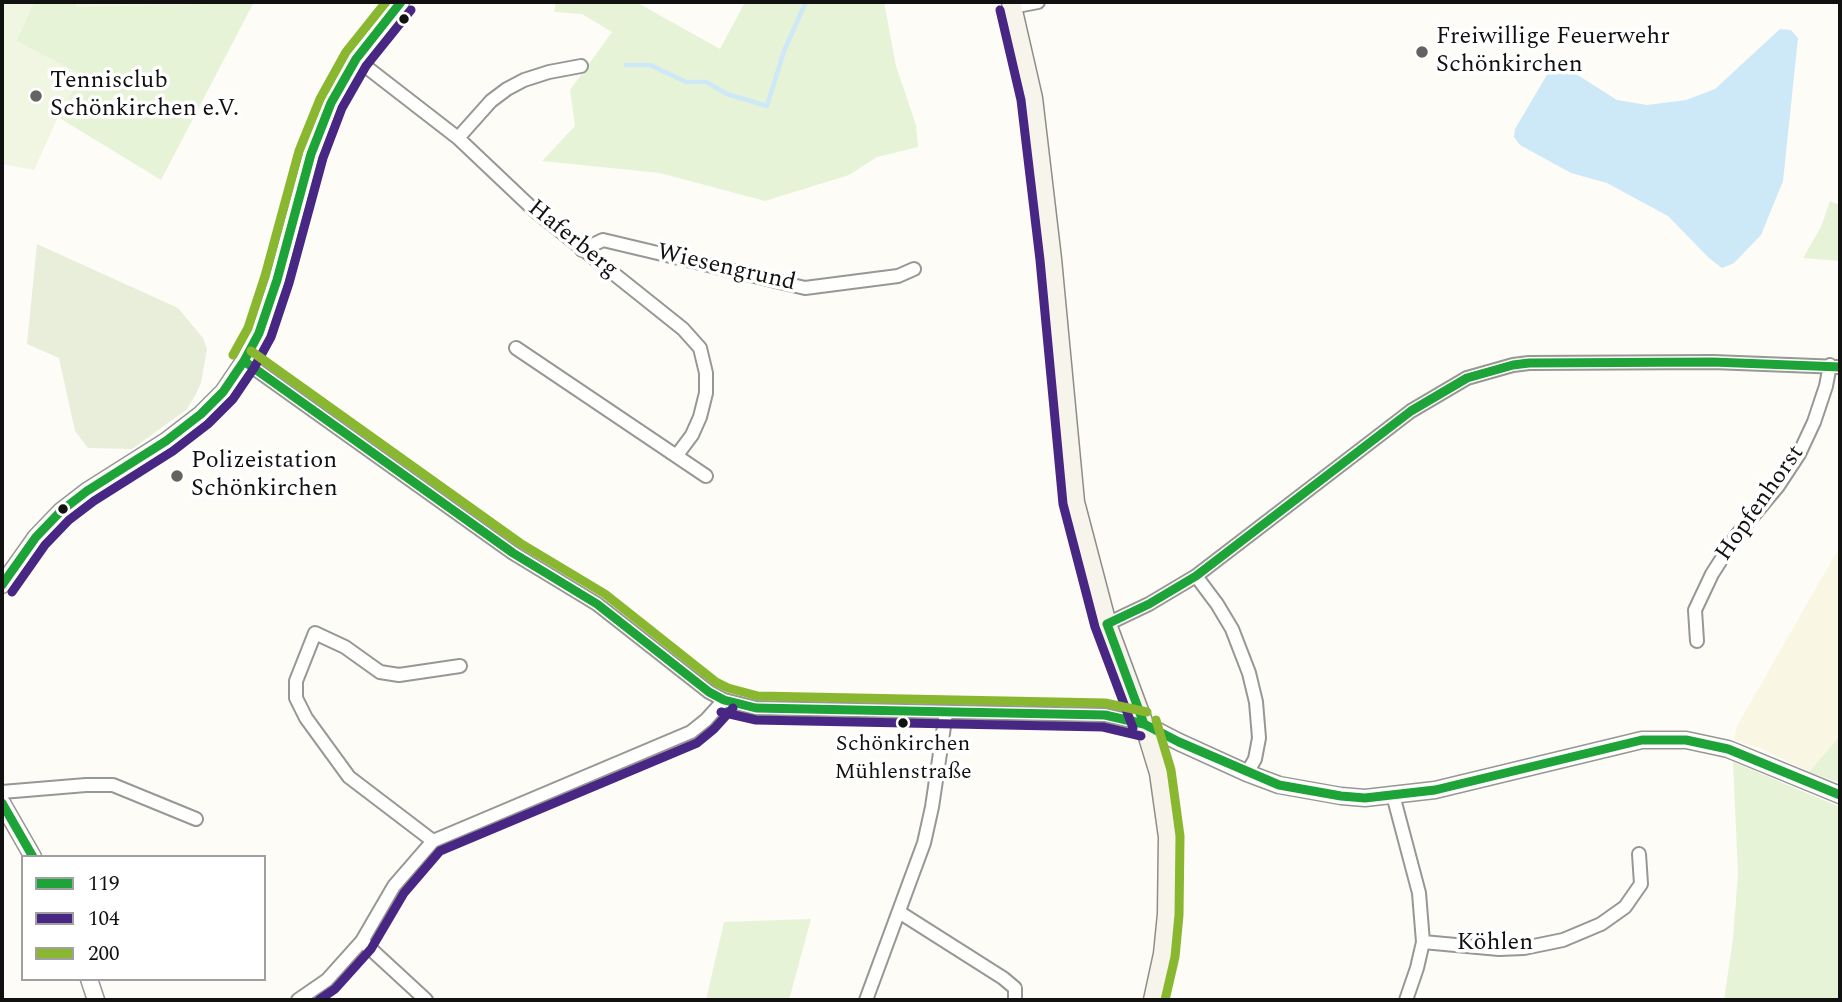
<!DOCTYPE html>
<meta charset="utf-8">
<style>
body{margin:0}
#map{position:relative;width:1842px;height:1002px;overflow:hidden;background:#fdfcf7;font-family:Spectral,serif}
canvas{display:block}
.frame{position:absolute;inset:0;border:4px solid #111;pointer-events:none}
.legend{position:absolute;left:21px;top:855px;width:245px;height:126px;box-sizing:border-box;background:#fff;border:2px solid #a0a0a0;margin:0;padding:9px 12px;list-style:none;font-size:21px;color:#111}
.legend li{display:flex;align-items:center;gap:14px;height:35px}
.legend b{width:35px;border:2px solid #a0a0a0}
</style>
<div id="map">
<canvas width="1842" height="1002"></canvas>
<div class="frame"></div>
<ul class="legend">
<li><b style="height:9px;background:#1ea339"></b>119</li>
<li><b style="height:9px;background:#482683"></b>104</li>
<li><b style="height:9px;background:#8ab730"></b>200</li>
</ul>
</div>
<script>
const c = document.querySelector('canvas').getContext('2d');
c.lineJoin = 'round';
function fill(path, color) { c.fillStyle = color; c.fill(path, 'evenodd'); }
const shape = rows => new Path2D(rows.map(r => 'M' + r).join(''));
function stroke(path, color, width, dash) { c.strokeStyle = color; c.lineWidth = width; c.lineCap = dash ? 'butt' : 'round'; c.setLineDash(dash || []); c.stroke(path); }
function label(font, color, halo, rows, align = 'center') {
  c.font = font + ' Spectral,serif'; c.lineWidth = 7; c.setLineDash([]); c.textBaseline = 'middle'; c.strokeStyle = halo; c.fillStyle = color; for (const [text, x, y, turn = 0] of rows) {
    c.save(); c.translate(x, y); c.rotate((+turn || 0) * Math.PI / 180); c.textAlign = isNaN(turn) ? turn : align; if (halo) c.strokeText(text, 0, 0); c.fillText(text, 0, 0); c.restore();
  }
}
fill(shape([
 [1840,546,1840,736,1809,772,1760,748,1734,740,1737,726]
]), '#f9f7e4');
fill(shape([
 [34,2,254,2,161,180,58,117,81,75,16,41],
 [556,2,636,2,720,49,745,2,884,2,896,66,916,125,918,147,877,157,849,175,765,201,660,173,542,161,575,126,570,90,612,32,582,14,554,12],
 [1830,201,1840,205,1840,261,1803,258,1821,227],
 [1840,736,1840,783,1809,772,1815,765],
 [1733,762,1840,807,1840,1000,1724,1000,1733,939,1738,874],
 [811,919,789,1000,706,1000,724,922]
]), '#e7f3d7');
fill(shape([
 [37,244,178,308,203,338,207,349,201,383,195,396,186,410,132,449,88,448,75,431,59,358,27,344]
]), '#e9eedb');
fill(shape([
 [2,2,34,2,16,41,82,75,58,117,34,170,2,164],
 [76,2,211,2,211,4,76,7]
]), '#f0f6e1');
fill(shape([
 [1780,29,1791,30,1798,38,1783,181,1761,235,1734,263,1722,268,1709,258,1668,216,1607,183,1571,173,1520,145,1514,137,1515,129,1551,68,1557,66,1565,67,1617,100,1647,105,1686,100,1715,89]
]), '#cde8f7');
stroke(shape([
 [626,65,650,65,686,82,706,82,727,94,767,106,784,51,806,2]
]), '#cde8f7', 4.5);
const minor = shape([
 [1012,7,1038,2],
 [356,59,458,138,534,210,683,329,700,348,706,373,706,393,700,417,692,435,677,455],
 [458,138,491,101,507,89,524,80,549,72,581,66],
 [582,250,603,240,805,288,898,276,914,269],
 [516,348,706,476],
 [244,361,513,553,597,604,709,692,724,700,756,708,1105,715,1144,724],
 [1196,576,1217,604,1232,629,1249,673,1256,702,1259,738,1255,759,1247,773],
 [1107,624,1149,604,1196,576,1411,411,1467,378,1513,365,1529,363,1713,362,1840,367],
 [1697,641,1695,610,1712,574,1737,535,1778,486,1799,454,1814,422,1826,386,1830,365],
 [2,792,86,785,113,785,196,819],
 [1393,795,1419,893,1423,942,1417,968,1406,1000],
 [433,841,349,777,306,718,296,698,296,681,315,633,345,647,380,672,399,675,460,666],
 [899,912,1003,978,1015,988,1015,1000],
 [362,941,426,1000],
 [1423,942,1499,949,1524,948,1563,940,1601,924,1625,907,1641,884,1639,854],
 [298,1000,327,980,362,941,394,886,433,841,691,732,706,720,724,700],
 [866,1000,924,843,932,807,946,713]
]);
const tertiary = shape([
 [2,585,36,537,61,511,87,491,166,441,201,414,223,392,244,361,259,333,277,280,311,154,331,103,356,59,401,2],
 [1144,724,1179,742,1247,773,1279,785,1341,796,1365,798,1435,790,1642,740,1686,740,1728,749,1840,795],
 [2,803,33,857],
 [89,979,96,1000]
]);
const secondary = shape([
 [1011,2,1033,98,1052,259,1075,502,1107,624,1144,724,1159,773,1168,837,1167,914,1163,954,1153,1000]
]);
stroke(minor, '#979795', 16);
stroke(tertiary, '#979795', 19);
stroke(secondary, '#8e8d8b', 21);
stroke(minor, '#fffffe', 12);
stroke(tertiary, '#fffffe', 16);
stroke(secondary, '#f6f4eb', 18);
stroke(shape([
 [244,361,513,553,597,604,709,692,724,700,756,708,1105,715,1144,724,1179,742,1279,785,1341,796,1365,798,1435,790,1642,740,1686,740,1728,749,1840,795],
 [2,585,36,537,61,511,87,491,166,441,201,414,223,392,244,361,259,333,277,280,311,154,331,103,356,59,401,2],
 [1107,624,1149,604,1196,576,1411,411,1467,378,1513,365,1529,363,1713,362,1840,367],
 [1107,624,1144,724],
 [2,803,33,857]
]), '#1ea339', 9);
stroke(shape([
 [1000,10,1021,100,1040,260,1063,504,1095,627,1133,728],
 [12,592,45,545,69,520,94,501,173,451,208,424,233,399,254,368,271,337,289,283,323,158,342,108,366,66,411,10],
 [721,712,756,720,1103,727,1141,736],
 [319,1000,335,989,371,949,404,893,440,851,697,743,714,729,733,708]
]), '#482683', 9);
stroke(shape([
 [251,351,520,543,605,594,716,682,728,688,758,696,1105,703,1147,712],
 [233,355,248,328,265,276,299,151,320,99,346,52,386,2],
 [1156,720,1171,770,1180,836,1179,915,1175,957,1165,1000]
]), '#8ab730', 9);
for (const [x, y, r, color] of [
 [404,19,6,"#111"],
 [1422,52,7,"#646362"],
 [36,96,7,"#646362"],
 [177,476,7,"#646362"],
 [63,509,6,"#111"],
 [903,723,6,"#111"]
]) { const dot = new Path2D(); dot.arc(x, y, r, 0, 2 * Math.PI); c.fillStyle = color; c.fill(dot); stroke(dot, '#fff', 2.5); }
label('22px', '#111', '#fff', [
 ["Schönkirchen",903,746],
 ["Mühlenstraße",903,774]
]);
label('24px', '#111', '#fff', [
 ["Freiwillige Feuerwehr",1436,38],
 ["Schönkirchen",1436,66],
 ["Tennisclub",50,82],
 ["Schönkirchen e.V.",50,110],
 ["Polizeistation",191,462],
 ["Schönkirchen",191,490]
], 'left');
label('24px', '#111', '#fff', [
 ["Haferberg",572,240,39],
 ["Wiesengrund",726,269,13],
 ["Hopfenhorst",1761,504,-55],
 ["Köhlen",1495,944]
]);
</script>
